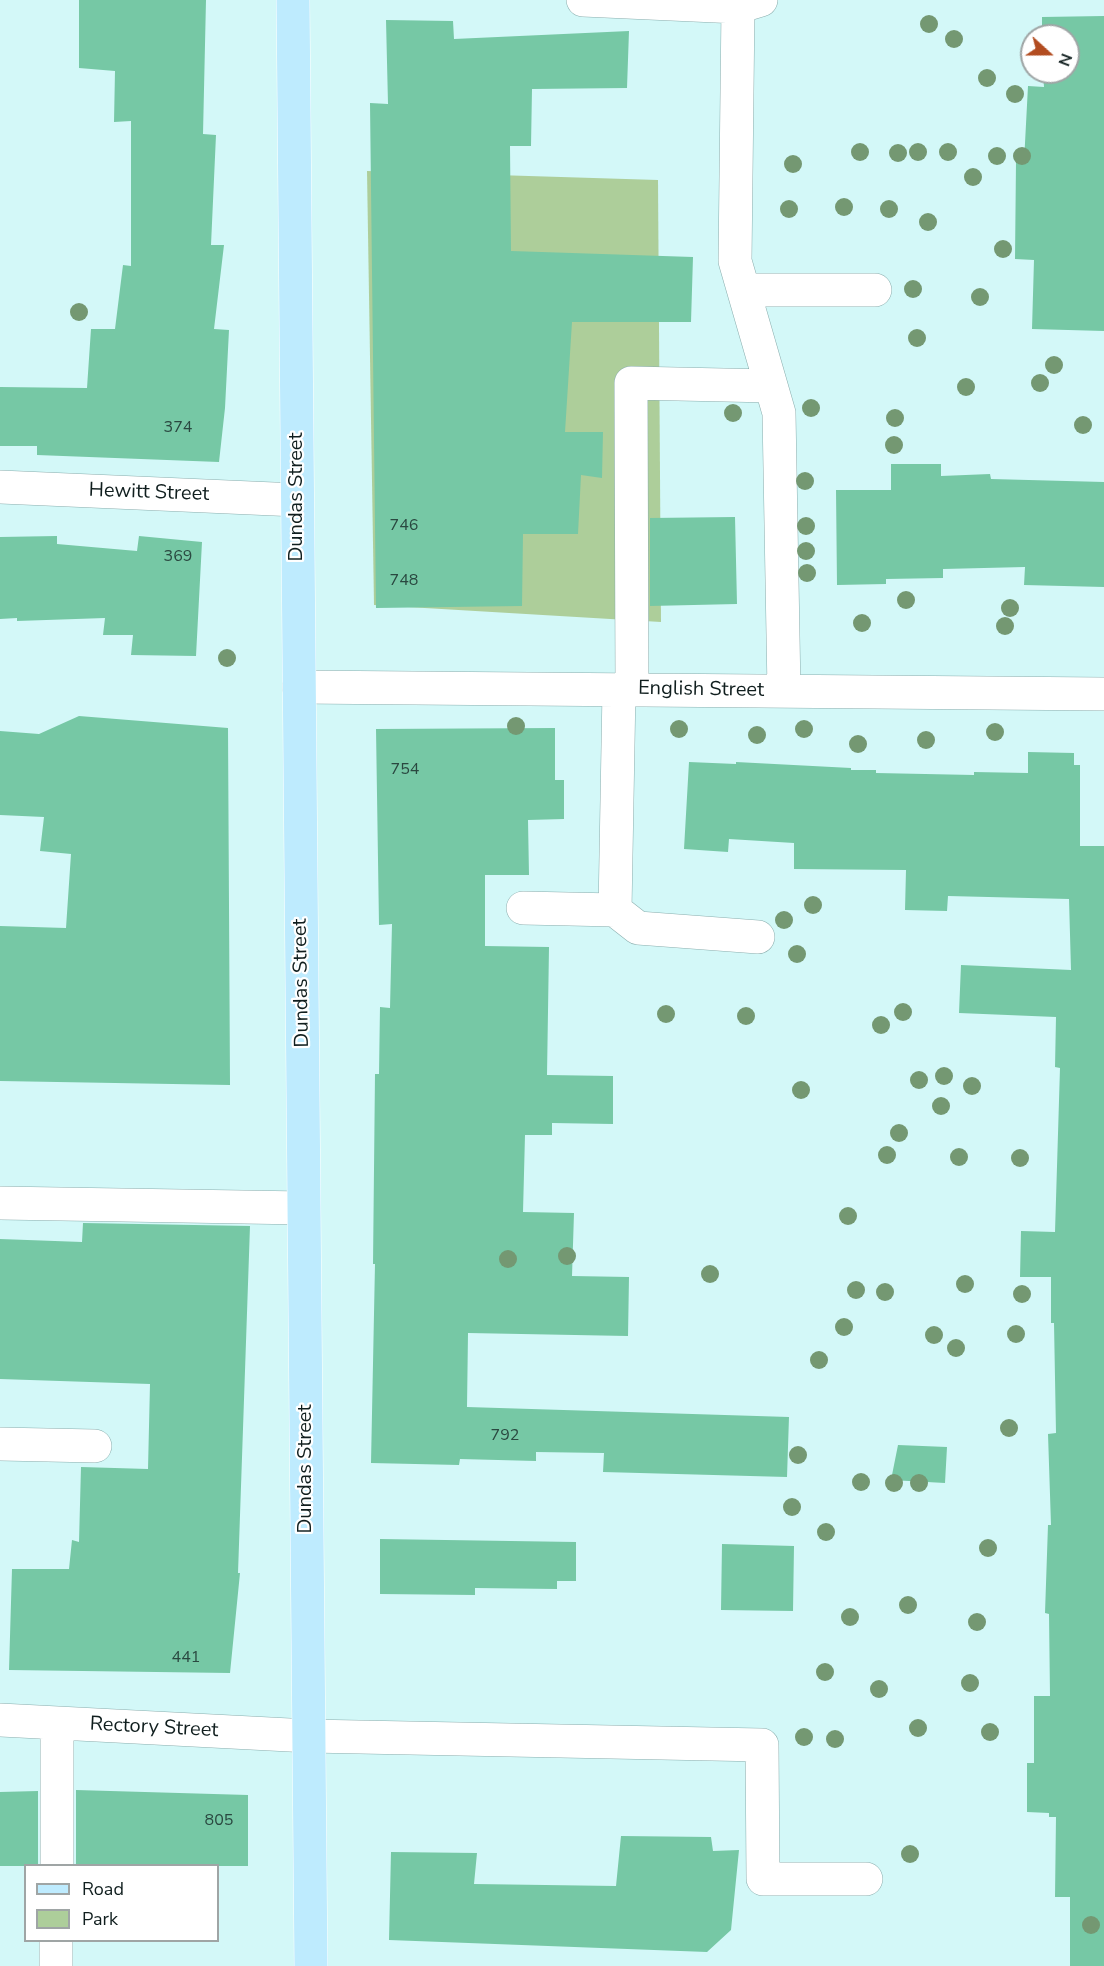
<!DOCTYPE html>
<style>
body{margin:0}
#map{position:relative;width:1104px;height:1966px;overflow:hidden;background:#d3f8f8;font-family:"Nunito Sans",sans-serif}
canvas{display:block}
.legend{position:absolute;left:24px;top:1864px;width:195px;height:78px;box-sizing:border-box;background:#fff;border:2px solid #9fa5a5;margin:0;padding:8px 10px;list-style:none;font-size:18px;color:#101e1e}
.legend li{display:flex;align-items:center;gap:12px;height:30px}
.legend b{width:30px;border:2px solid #9fa5a5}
.north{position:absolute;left:1020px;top:24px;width:60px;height:60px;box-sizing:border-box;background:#fff;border:2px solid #9fa5a5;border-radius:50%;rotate:111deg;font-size:16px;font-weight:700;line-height:24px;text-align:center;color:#101e1e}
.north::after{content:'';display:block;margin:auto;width:21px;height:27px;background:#b24c20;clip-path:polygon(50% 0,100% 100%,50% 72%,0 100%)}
</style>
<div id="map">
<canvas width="1104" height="1966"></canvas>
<ul class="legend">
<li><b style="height:8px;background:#beebfe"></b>Road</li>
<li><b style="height:16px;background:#adce9a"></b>Park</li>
</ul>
<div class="north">N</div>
</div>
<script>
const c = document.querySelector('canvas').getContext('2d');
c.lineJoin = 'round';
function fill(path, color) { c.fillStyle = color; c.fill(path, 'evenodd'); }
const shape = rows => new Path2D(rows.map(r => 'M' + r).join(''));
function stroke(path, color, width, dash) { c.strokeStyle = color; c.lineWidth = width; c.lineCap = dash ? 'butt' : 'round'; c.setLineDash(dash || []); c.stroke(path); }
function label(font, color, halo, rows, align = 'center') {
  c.font = font + ' "Nunito Sans",sans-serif'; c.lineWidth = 4.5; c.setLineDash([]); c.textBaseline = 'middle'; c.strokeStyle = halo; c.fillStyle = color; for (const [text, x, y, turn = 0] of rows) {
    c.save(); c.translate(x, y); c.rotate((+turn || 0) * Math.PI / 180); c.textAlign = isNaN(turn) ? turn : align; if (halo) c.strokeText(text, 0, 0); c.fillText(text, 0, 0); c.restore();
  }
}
fill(shape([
 [367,171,658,180,661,622,374,605]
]), '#adce9a');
fill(shape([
 [79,0,206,0,203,134,216,135,211,245,224,245,214,329,229,330,225,408,219,462,37,455,37,446,0,446,0,387,87,388,91,329,115,329,123,265,131,266,131,121,114,122,115,71,79,68],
 [1104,16,1104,331,1032,329,1034,260,1015,259,1016,162,1024,162,1028,86,1044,87,1043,72,1068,72,1068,36,1042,36,1042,17],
 [386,20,453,21,454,39,629,31,627,88,532,89,531,146,510,146,511,251,693,257,691,322,572,322,565,432,603,432,602,478,581,475,578,534,523,534,522,606,376,608,370,103,388,104],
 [891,464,941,464,941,476,990,474,991,479,1104,482,1104,587,1024,585,1025,567,943,569,943,578,886,579,886,584,837,585,836,490,891,490],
 [735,517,737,604,650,606,650,518],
 [57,536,57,544,137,551,139,536,202,542,196,656,131,655,133,635,103,635,105,618,17,621,17,618,0,619,0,537],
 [79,716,228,728,230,1085,0,1081,0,926,66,928,71,854,40,851,44,817,0,815,0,731,39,734],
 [555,728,555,780,564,780,564,819,528,820,529,875,485,875,485,946,549,947,547,1075,613,1076,613,1124,552,1123,552,1135,525,1135,523,1212,574,1213,572,1276,629,1277,628,1336,468,1333,467,1407,789,1417,787,1477,603,1472,604,1453,536,1452,536,1461,460,1459,459,1465,371,1463,375,1264,373,1264,375,1074,379,1074,380,1007,390,1008,392,924,379,925,376,729],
 [1028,752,1074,753,1074,765,1080,765,1080,846,1104,846,1104,1966,1070,1966,1070,1897,1055,1897,1056,1817,1049,1817,1049,1813,1027,1812,1027,1763,1034,1763,1034,1696,1050,1696,1049,1614,1045,1613,1048,1525,1051,1525,1048,1434,1056,1433,1054,1323,1051,1323,1051,1277,1020,1277,1021,1231,1055,1232,1060,1068,1055,1067,1056,1017,959,1013,961,965,1071,970,1069,899,948,896,947,911,905,910,906,870,794,869,794,843,729,839,728,852,684,849,689,762,736,764,736,762,851,768,851,770,876,770,876,773,974,775,974,772,1028,773],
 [83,1223,250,1226,238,1573,240,1573,230,1673,9,1670,12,1569,69,1569,72,1540,79,1542,81,1467,148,1469,150,1384,0,1379,0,1239,82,1242],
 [898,1445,947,1447,945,1483,891,1480],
 [380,1539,576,1542,576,1581,557,1581,557,1589,475,1588,475,1595,380,1594],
 [722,1544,794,1546,793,1611,721,1610],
 [76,1790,248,1795,248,1866,76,1866],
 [38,1791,38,1866,0,1866,0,1792],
 [621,1836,711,1837,713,1851,739,1850,731,1930,707,1952,389,1940,391,1852,477,1853,474,1884,616,1886]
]), '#76c8a5');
const minor = shape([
 [583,0,738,7],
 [761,0,738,7,735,261,779,413,784,691],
 [744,290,875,290],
 [0,487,297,500],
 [299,687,1104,694],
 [619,690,615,910,638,928,758,937],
 [632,690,631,383,771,386],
 [523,908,615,910],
 [0,1203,304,1208],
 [0,1444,95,1446],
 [0,1720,309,1736,762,1745,763,1879,866,1879],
 [57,1866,57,1723],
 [56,1966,56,1940]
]);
const major = shape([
 [293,0,311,1966]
]);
stroke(minor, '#8baeae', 34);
stroke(major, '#fff', 34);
stroke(minor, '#fff', 33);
stroke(major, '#beebfe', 33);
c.fillStyle = '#749872';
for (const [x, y] of [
 [929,24],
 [954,39],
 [987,78],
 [1015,94],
 [860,152],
 [918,152],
 [948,152],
 [898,153],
 [997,156],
 [1022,156],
 [793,164],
 [973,177],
 [844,207],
 [789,209],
 [889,209],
 [928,222],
 [1003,249],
 [913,289],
 [980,297],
 [79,312],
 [917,338],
 [1054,365],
 [1040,383],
 [966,387],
 [811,408],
 [733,413],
 [895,418],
 [1083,425],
 [894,445],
 [805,481],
 [806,526],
 [806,551],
 [807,573],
 [906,600],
 [1010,608],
 [862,623],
 [1005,626],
 [227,658],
 [516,726],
 [679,729],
 [804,729],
 [995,732],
 [757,735],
 [926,740],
 [858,744],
 [813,905],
 [784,920],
 [797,954],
 [903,1012],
 [666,1014],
 [746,1016],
 [881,1025],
 [944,1076],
 [919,1080],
 [972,1086],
 [801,1090],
 [941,1106],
 [899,1133],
 [887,1155],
 [959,1157],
 [1020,1158],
 [848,1216],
 [567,1256],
 [508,1259],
 [710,1274],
 [965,1284],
 [856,1290],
 [885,1292],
 [1022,1294],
 [844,1327],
 [1016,1334],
 [934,1335],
 [956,1348],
 [819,1360],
 [1009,1428],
 [798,1455],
 [861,1482],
 [894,1483],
 [919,1483],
 [792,1507],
 [826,1532],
 [988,1548],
 [908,1605],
 [850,1617],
 [977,1622],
 [825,1672],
 [970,1683],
 [879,1689],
 [918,1728],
 [990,1732],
 [804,1737],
 [835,1739],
 [910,1854],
 [1091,1925]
]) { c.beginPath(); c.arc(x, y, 9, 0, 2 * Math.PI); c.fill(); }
label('16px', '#2a4840', null, [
 ["374",178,428],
 ["746",404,526],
 ["369",178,557],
 ["748",404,581],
 ["754",405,770],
 ["792",505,1436],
 ["441",186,1658],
 ["805",219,1821]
]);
label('20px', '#101e1e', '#fff', [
 ["Hewitt Street",149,493,2],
 ["Dundas Street",297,497,-90],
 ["English Street",701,690,1],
 ["Dundas Street",302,983,-91],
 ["Dundas Street",306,1469,-90],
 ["Rectory Street",154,1728,3]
]);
</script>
